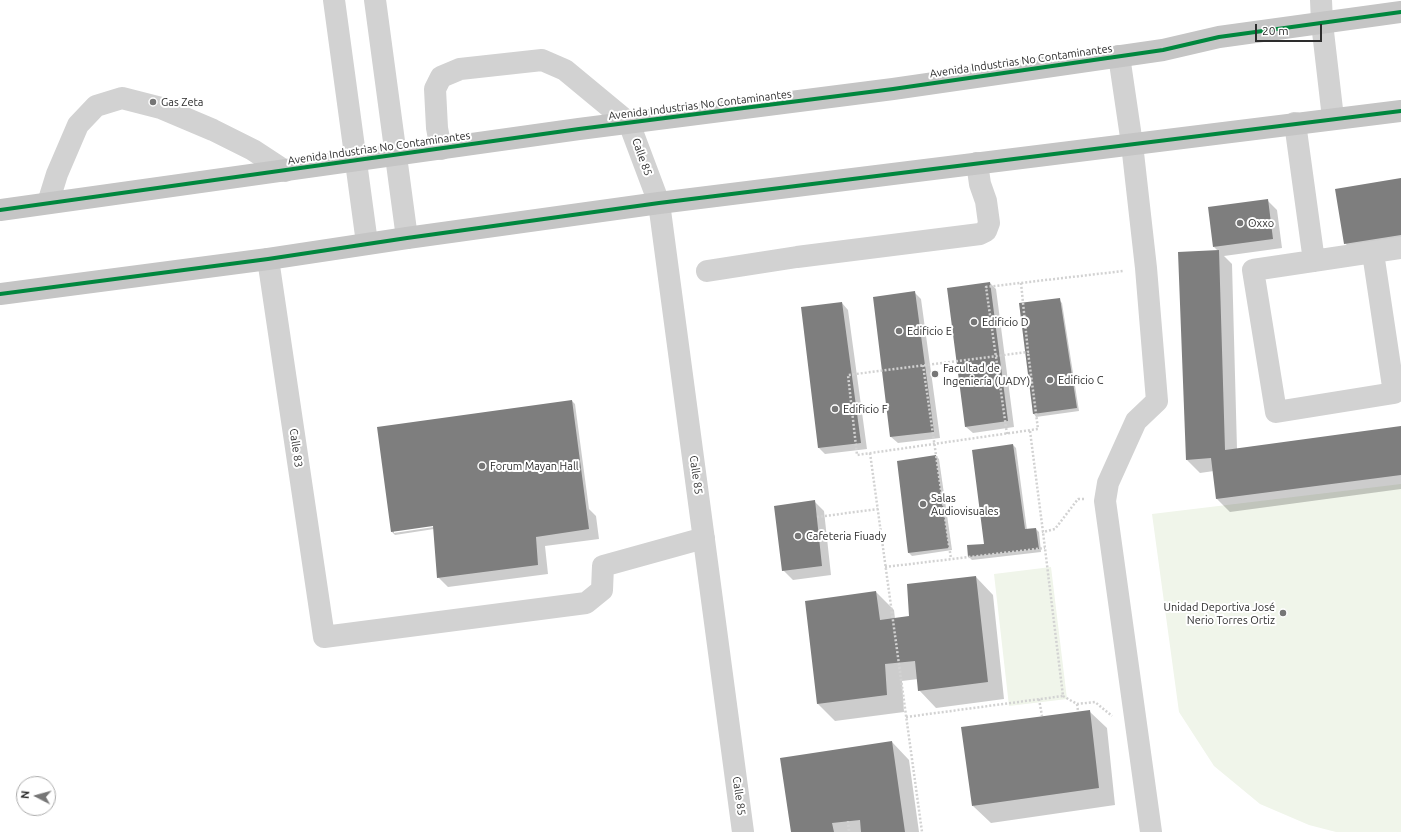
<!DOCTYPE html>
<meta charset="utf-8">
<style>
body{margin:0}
#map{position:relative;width:1401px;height:832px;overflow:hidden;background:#fff;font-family:Ubuntu,sans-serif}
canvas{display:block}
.north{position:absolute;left:16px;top:776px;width:40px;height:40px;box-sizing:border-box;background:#fff;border:1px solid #ababab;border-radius:50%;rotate:276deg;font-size:11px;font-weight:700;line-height:16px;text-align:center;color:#2d2d2d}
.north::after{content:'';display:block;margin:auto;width:14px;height:18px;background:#767676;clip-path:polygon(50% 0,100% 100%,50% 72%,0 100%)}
.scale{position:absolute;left:1255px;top:24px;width:67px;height:18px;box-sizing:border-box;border:2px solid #2d2d2d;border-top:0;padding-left:5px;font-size:12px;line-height:14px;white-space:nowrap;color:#2d2d2d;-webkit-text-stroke:3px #fff;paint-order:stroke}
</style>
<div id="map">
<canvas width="1401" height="832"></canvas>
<div class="north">N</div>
<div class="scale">20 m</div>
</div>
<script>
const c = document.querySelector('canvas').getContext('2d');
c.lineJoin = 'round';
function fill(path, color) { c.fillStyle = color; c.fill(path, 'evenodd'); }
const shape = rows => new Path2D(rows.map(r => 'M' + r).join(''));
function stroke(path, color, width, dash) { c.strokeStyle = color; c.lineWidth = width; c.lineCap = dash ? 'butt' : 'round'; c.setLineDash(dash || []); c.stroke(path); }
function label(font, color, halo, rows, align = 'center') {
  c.font = font + ' Ubuntu,sans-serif'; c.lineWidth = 4; c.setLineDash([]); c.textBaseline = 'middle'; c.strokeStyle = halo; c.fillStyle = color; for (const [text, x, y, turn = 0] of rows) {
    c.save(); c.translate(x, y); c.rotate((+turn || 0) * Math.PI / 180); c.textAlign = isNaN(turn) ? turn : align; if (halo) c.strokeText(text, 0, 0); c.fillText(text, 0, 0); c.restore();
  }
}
fill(shape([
 [1401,484,1401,832,1336,832,1309,825,1260,804,1214,766,1179,712,1152,514],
 [1051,567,1067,699,1009,706,994,574]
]), '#f0f5ea');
fill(shape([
 [1401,179,1401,245,1354,253,1345,243],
 [1267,200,1277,210,1282,248,1224,256,1232,264,1237,449,1401,427,1401,489,1230,512,1217,499,1214,471,1200,473,1187,460,1179,253,1218,251,1214,247],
 [990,283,996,289,1014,427,973,433,966,427],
 [914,292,921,299,940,438,898,443,891,437],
 [1059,300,1062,303,1079,411,1036,417,1034,414],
 [842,303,848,310,867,449,825,454,819,448,802,308],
 [572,401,575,404,589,509,596,516,599,539,545,546,548,574,448,587,438,577,434,529,395,535,392,532,378,428],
 [434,525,434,527,394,533,394,531],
 [1013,445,1016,448,1027,530,1036,529,1039,532,1041,552,972,560,969,557,985,545],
 [936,456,939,459,952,550,912,556,909,553],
 [814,501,824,511,831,575,793,580,783,570],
 [976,577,993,595,1004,699,936,708,919,690,918,679,902,681,904,712,835,721,818,704,876,592,894,610,895,619,911,617],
 [1089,711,1107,728,1115,805,991,823,973,806],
 [892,742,909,760,919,832,792,832]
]), '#0003');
fill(shape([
 [1401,178,1401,235,1344,244,1335,189],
 [1268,199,1273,239,1213,247,1208,207],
 [1219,250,1225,450,1401,426,1401,475,1216,499,1211,458,1186,460,1178,252],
 [990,282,1008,421,965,427,947,288],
 [915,291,934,432,890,437,873,297],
 [1060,298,1077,408,1033,414,1019,303],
 [842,302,861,443,818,448,801,307],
 [572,400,589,529,536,537,538,565,437,578,433,526,391,532,377,427],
 [1013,444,1025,529,1036,528,1039,549,968,557,967,545,984,544,972,450],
 [936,455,949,548,908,553,897,461],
 [815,500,822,566,782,571,774,506],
 [976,576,988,682,918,691,915,661,885,664,887,695,817,704,805,601,876,591,880,620,909,616,907,584],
 [1090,710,1099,788,972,806,961,727],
 [892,741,905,832,861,832,860,820,832,823,834,832,791,832,780,758]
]), '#7e7e7e');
stroke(shape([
 [1021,283,1028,352,848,375,857,455,1038,429,1028,352],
 [923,365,951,559],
 [1030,431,1043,532,1055,529,1078,499,1084,499],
 [1007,434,986,287,1123,271],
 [870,453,922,832],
 [817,517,878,509],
 [885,567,1045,548],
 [1063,696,1077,704,1095,702,1112,716],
 [1039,699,1042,716],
 [1077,704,1078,711],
 [906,717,1063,696,1043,532],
 [848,821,849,832]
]), '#d2d2d2', 2.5, [2, 2]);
stroke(shape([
 [334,0,367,243],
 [375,0,407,238],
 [1321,0,1322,23,1333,118],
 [1119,56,1132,144,1146,268,1157,401,1136,421,1108,483,1105,501,1151,832],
 [1295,123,1314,261],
 [441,149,437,128,435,89,441,77,460,69,542,60,565,70,629,123,659,203,743,832],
 [48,203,57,174,78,125,96,106,122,98,161,108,213,130,253,150,285,171],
 [1373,253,1394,393,1276,412,1253,270,1401,248],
 [268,259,324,637,586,603,602,590,603,566,704,538],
 [707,271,797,257,980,234,986,231,989,223,986,201,980,184,977,163]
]), '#d2d2d2', 22);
stroke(shape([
 [0,210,579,129,893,89,1163,50,1219,37,1401,12],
 [0,294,268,259,407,238,659,203,1401,111]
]), '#c5c5c5', 22);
stroke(shape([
 [0,210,579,129,893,89,1163,50,1219,37,1401,12],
 [0,294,268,259,407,238,659,203,1401,111]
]), '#00873e', 4);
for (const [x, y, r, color] of [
 [153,102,4,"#767676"],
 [1240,223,4,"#767676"],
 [974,322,4,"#767676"],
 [899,331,4,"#767676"],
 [935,374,4,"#767676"],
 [1050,380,4,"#767676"],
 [835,409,4,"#767676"],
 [482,466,4,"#767676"],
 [923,504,4,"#767676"],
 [798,536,4,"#767676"],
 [1283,613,4,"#767676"]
]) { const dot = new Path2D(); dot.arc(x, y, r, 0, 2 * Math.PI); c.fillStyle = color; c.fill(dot); stroke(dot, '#fff', 1.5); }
label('11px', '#2d2d2d', '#fff', [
 ["Avenida Industrias No Contaminantes",1021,61,-8],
 ["Avenida Industrias No Contaminantes",700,105,-7],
 ["Avenida Industrias No Contaminantes",379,148,-8],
 ["Calle 85",642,157,70],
 ["Calle 83",296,448,82],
 ["Calle 85",696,475,82],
 ["Calle 85",739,796,82]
]);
label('11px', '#2d2d2d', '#fff', [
 ["Gas Zeta",161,102],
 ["Oxxo",1248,223],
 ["Edificio D",982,322],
 ["Edificio E",907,331],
 ["Facultad de",943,368],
 ["Ingeniería (UADY)",943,381],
 ["Edificio C",1058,380],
 ["Edificio F",843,409],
 ["Forum Mayan Hall",490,466],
 ["Salas",931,498],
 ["Audiovisuales",931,511],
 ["Cafeteria Fiuady",806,536],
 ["Unidad Deportiva José",1275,607,"right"],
 ["Nerio Torres Ortiz",1275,620,"right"]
], 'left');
</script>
